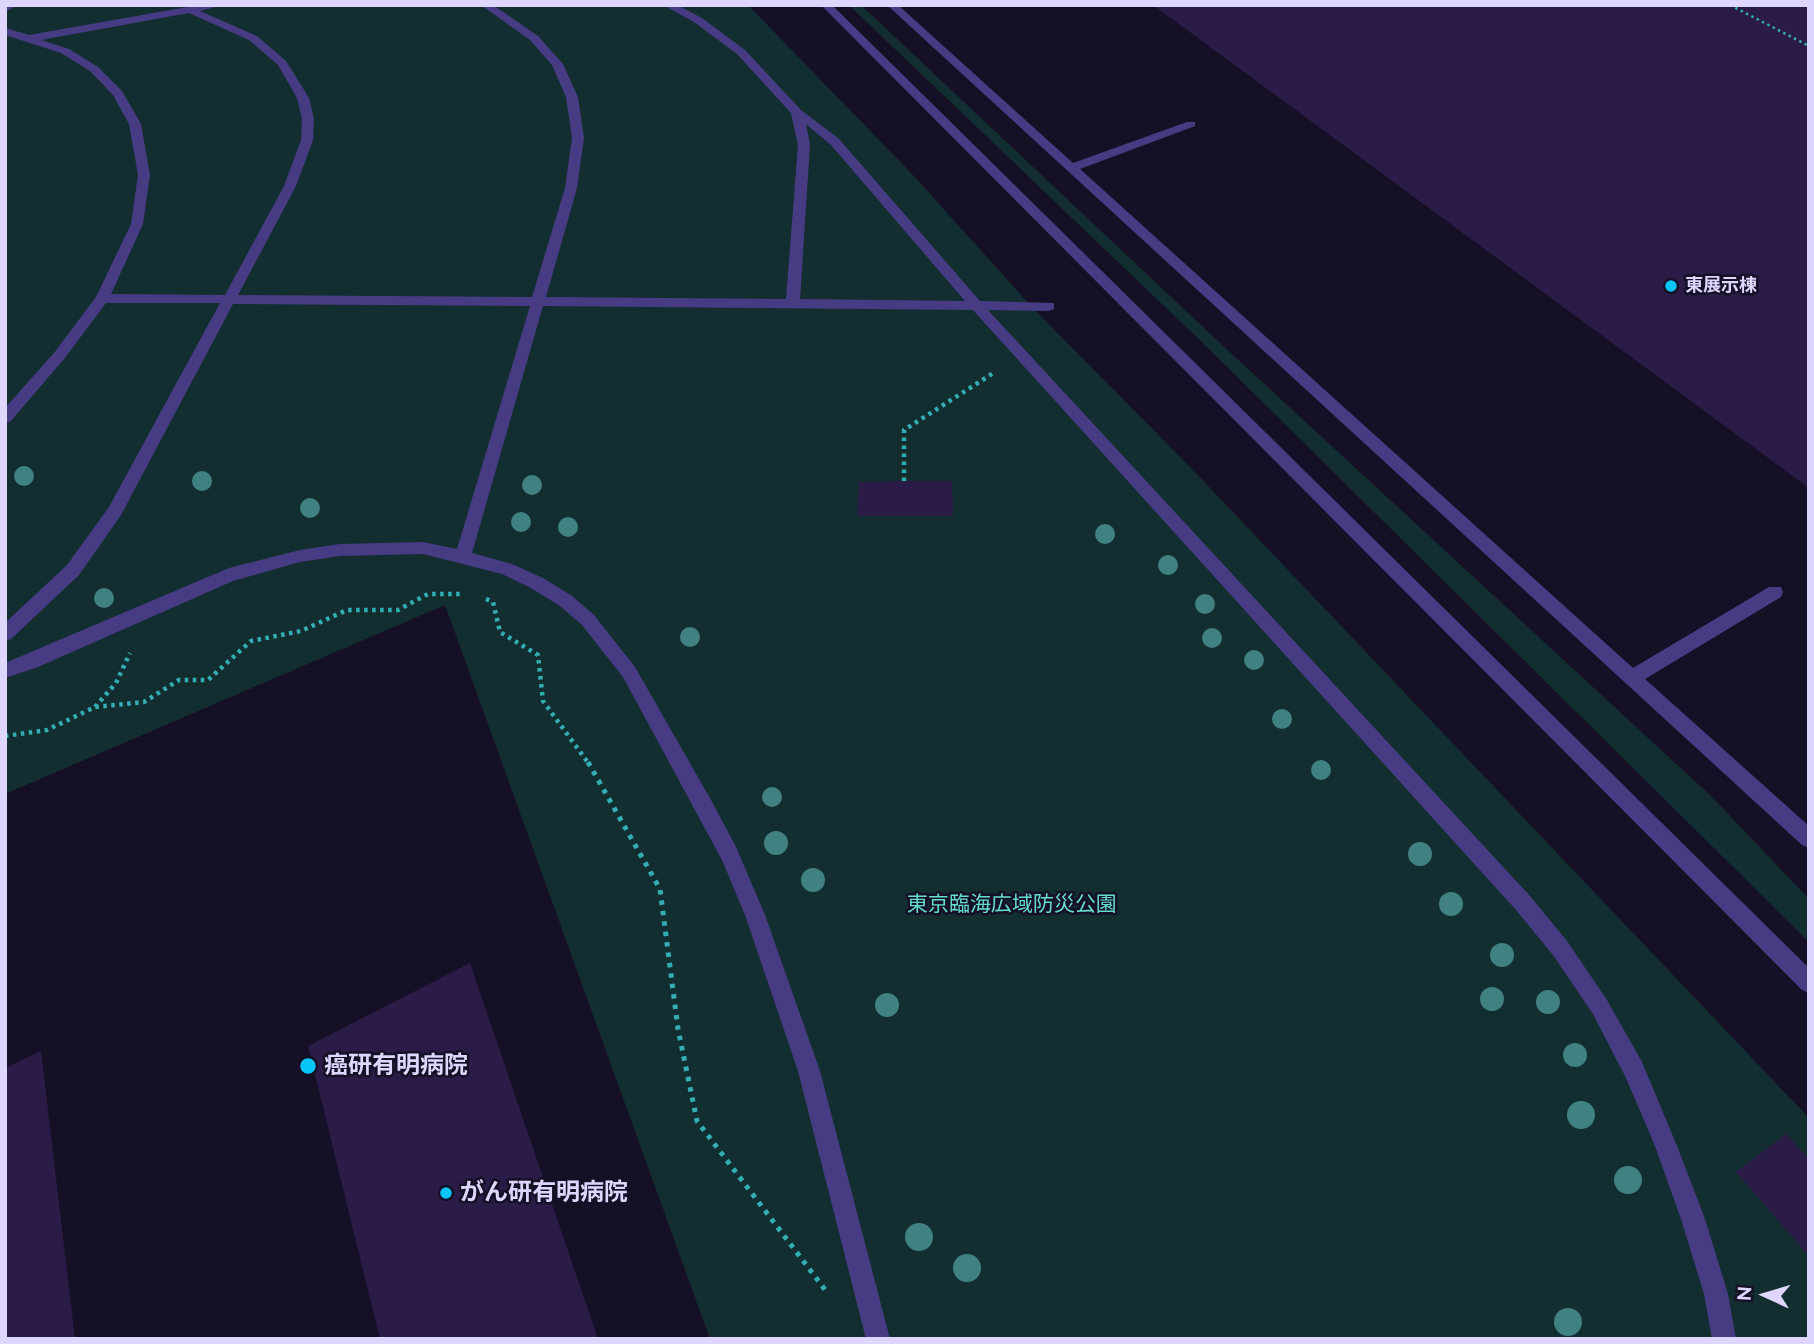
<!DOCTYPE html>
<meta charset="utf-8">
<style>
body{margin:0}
#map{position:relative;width:1814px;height:1344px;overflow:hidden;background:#161026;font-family:Raleway,sans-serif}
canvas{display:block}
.frame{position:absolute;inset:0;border:7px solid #dfd6fe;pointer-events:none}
.north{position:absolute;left:1730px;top:1260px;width:70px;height:70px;-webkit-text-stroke:5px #161026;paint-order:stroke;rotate:274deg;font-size:19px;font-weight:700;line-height:28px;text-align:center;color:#dfd6fe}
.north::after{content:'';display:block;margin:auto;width:24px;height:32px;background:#dfd6fe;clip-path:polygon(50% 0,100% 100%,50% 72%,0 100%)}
</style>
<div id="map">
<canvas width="1814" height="1344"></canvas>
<div class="frame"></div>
<div class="north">N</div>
</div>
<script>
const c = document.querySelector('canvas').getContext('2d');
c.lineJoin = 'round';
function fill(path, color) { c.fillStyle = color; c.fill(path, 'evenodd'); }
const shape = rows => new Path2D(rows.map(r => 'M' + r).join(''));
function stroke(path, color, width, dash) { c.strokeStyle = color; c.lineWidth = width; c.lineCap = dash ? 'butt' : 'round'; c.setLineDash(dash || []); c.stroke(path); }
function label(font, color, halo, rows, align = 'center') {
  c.font = font + ' Raleway,"Noto Sans JP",sans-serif'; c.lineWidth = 5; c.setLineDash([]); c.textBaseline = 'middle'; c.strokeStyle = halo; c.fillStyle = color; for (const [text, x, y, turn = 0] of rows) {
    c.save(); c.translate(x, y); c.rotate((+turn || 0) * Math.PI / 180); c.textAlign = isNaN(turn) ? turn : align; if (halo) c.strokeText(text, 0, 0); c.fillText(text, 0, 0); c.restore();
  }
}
fill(shape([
 [5,5,748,5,912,174,1031,306,1191,468,1809,1118,1809,1339,710,1339,445,605,5,794],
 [849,5,861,5,1220,343,1711,796,1809,899,1809,942,1208,348]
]), '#132e30');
fill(shape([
 [1153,5,1809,5,1809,488,1338,141],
 [904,481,952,481,953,516,857,516,859,482],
 [470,963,598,1339,380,1339,308,1046],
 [41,1051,75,1339,5,1339,5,1068],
 [1786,1134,1809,1159,1809,1256,1736,1172]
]), '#2a1c47');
stroke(shape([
 [1730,5,1809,46]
]), '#33aeb5', 2.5, [2.5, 3.5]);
stroke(shape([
 [904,481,904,430,995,372],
 [486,599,493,602,500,632,538,655,543,701,589,764],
 [95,707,116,683,130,653],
 [5,736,47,730,95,707,144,702,179,680,208,680,251,641,301,631,347,610,398,610,428,594,463,594]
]), '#33aeb5', 4.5, [3.5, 4.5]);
stroke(shape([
 [588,762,660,889,678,1029,697,1121,826,1291]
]), '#33aeb5', 5, [4.5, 6]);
fill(shape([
 [5,5,18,5,5,12,5,5],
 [199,5,223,5,200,11,257,36,286,61,309,98,314,119,313,140,296,186,238,295,532,297,565,188,572,138,566,97,552,65,530,40,481,5,493,5,538,36,563,64,578,97,584,138,577,188,546,297,786,299,798,145,791,113,737,54,694,22,663,5,677,5,702,18,745,50,801,110,839,139,980,301,1054,303,1054,309,1049,311,988,310,1530,896,1567,941,1607,1000,1642,1062,1677,1146,1705,1219,1728,1294,1736,1339,1712,1339,1704,1294,1681,1219,1655,1146,1626,1078,1593,1014,1553,955,1516,910,973,310,543,306,472,553,512,564,543,578,572,596,594,615,635,667,711,800,736,847,765,915,820,1071,890,1339,866,1339,798,1071,745,915,722,860,623,677,582,625,560,606,531,588,502,574,423,554,340,556,300,562,233,581,38,667,5,678,5,663,229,568,300,550,340,544,423,542,457,549,530,306,233,304,121,515,79,575,11,639,5,641,5,623,67,565,109,507,220,303,106,303,64,359,10,422,5,423,5,408,54,353,96,297,131,224,138,175,129,124,113,95,90,71,61,53,5,35,5,28,29,35,199,5],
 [189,13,249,40,278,65,297,98,302,119,301,140,284,186,225,295,111,294,143,224,150,175,141,124,122,91,98,67,69,49,41,40,189,13],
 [806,124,831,145,965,301,800,299,810,145,806,124],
 [821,5,832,5,1809,968,1809,993,1802,990,821,5],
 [887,5,898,5,1073,163,1187,122,1195,122,1195,126,1080,169,1633,668,1769,587,1781,587,1783,592,1781,597,1645,679,1809,826,1809,848,1802,845,887,5]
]), '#473c84');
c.fillStyle = '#408181';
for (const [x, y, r] of [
 [24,476,10],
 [202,481,10],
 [532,485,10],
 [310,508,10],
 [521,522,10],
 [568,527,10],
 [1105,534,10],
 [1168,565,10],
 [104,598,10],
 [1205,604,10],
 [690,637,10],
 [1212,638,10],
 [1254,660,10],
 [1282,719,10],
 [1321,770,10],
 [772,797,10],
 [776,843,12],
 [1420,854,12],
 [813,880,12],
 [1451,904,12],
 [1502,955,12],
 [1492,999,12],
 [1548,1002,12],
 [887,1005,12],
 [1575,1055,12],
 [1581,1115,14],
 [1628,1180,14],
 [919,1237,14],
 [967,1268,14],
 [1568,1322,14]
]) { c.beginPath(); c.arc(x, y, r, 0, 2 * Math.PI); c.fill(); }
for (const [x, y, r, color] of [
 [1671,286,7,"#08c5f8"],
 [308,1066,9,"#08c5f8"],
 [446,1193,7,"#08c5f8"]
]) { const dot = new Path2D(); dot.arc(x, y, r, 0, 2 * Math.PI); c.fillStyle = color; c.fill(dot); stroke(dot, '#161026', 2.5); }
label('bold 18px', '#dfd6fe', '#161026', [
 ["東展示棟",1685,286]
], 'left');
label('21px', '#63ddcc', '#161026', [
 ["東京臨海広域防災公園",1012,905]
]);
label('bold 24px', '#dfd6fe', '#161026', [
 ["癌研有明病院",324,1066],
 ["がん研有明病院",460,1193]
], 'left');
</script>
